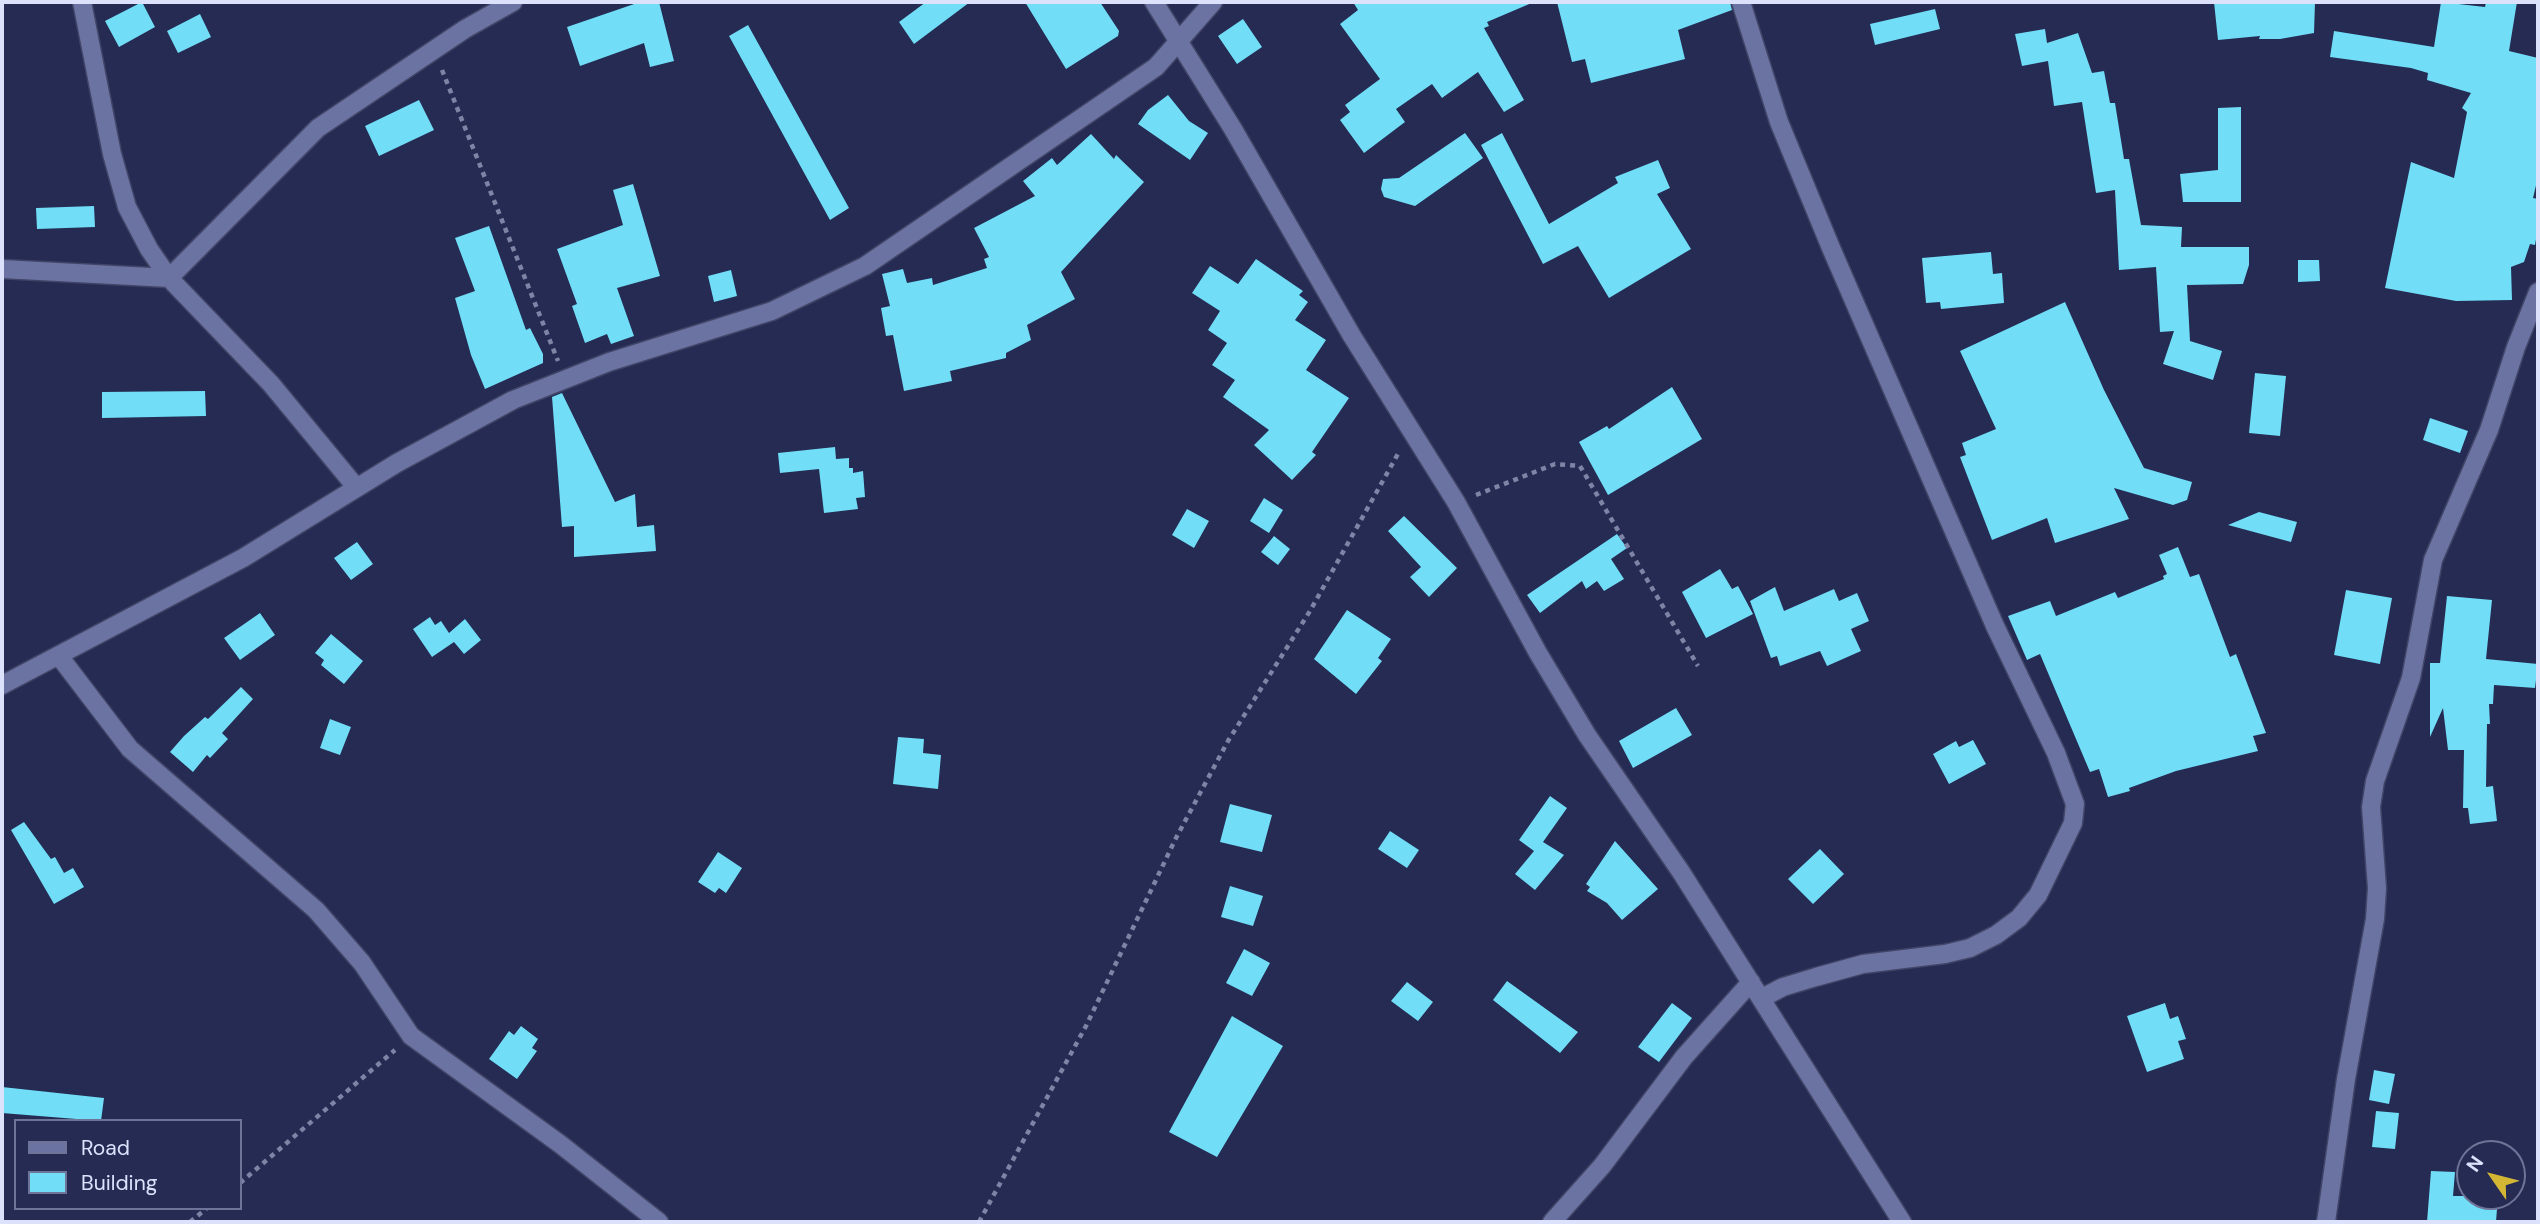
<!DOCTYPE html>
<style>
body{margin:0}
#map{position:relative;width:2540px;height:1224px;overflow:hidden;background:#252b53;font-family:"DM Sans",sans-serif}
canvas{display:block}
.frame{position:absolute;inset:0;border:4px solid #dce2fc;pointer-events:none}
.legend{position:absolute;left:14px;top:1119px;width:228px;height:91px;box-sizing:border-box;background:#252b53;border:2px solid #6e7497;margin:0;padding:9px 12px;list-style:none;font-size:21px;color:#dce2fc}
.legend li{display:flex;align-items:center;gap:14px;height:35px}
.legend b{width:35px;border:2px solid #6e7497}
.north{position:absolute;left:2456px;top:1140px;width:70px;height:70px;box-sizing:border-box;background:#252b53;border:2px solid #6e7497;border-radius:50%;rotate:305deg;font-size:19px;font-weight:700;line-height:28px;text-align:center;color:#dce2fc}
.north::after{content:'';display:block;margin:auto;width:24px;height:32px;background:#d4b635;clip-path:polygon(50% 0,100% 100%,50% 72%,0 100%)}
</style>
<div id="map">
<canvas width="2540" height="1224"></canvas>
<div class="frame"></div>
<ul class="legend">
<li><b style="height:9px;background:#6a73a1"></b>Road</li>
<li><b style="height:19px;background:#71ddf6"></b>Building</li>
</ul>
<div class="north">N</div>
</div>
<script>
const c = document.querySelector('canvas').getContext('2d');
c.lineJoin = 'round';
function fill(path, color) { c.fillStyle = color; c.fill(path, 'evenodd'); }
const shape = rows => new Path2D(rows.map(r => 'M' + r).join(''));
function stroke(path, color, width, dash) { c.strokeStyle = color; c.lineWidth = width; c.lineCap = dash ? 'butt' : 'round'; c.setLineDash(dash || []); c.stroke(path); }
fill(shape([
 [142,2,155,27,119,47,105,21],
 [640,2,659,2,674,61,650,67,644,43,580,66,567,27],
 [926,2,970,2,914,44,899,22],
 [1025,2,1100,2,1119,31,1118,36,1066,69],
 [1353,2,1534,2,1487,22,1489,26,1484,28,1524,100,1504,112,1478,72,1442,98,1432,84,1396,109,1405,122,1364,153,1340,120,1350,112,1345,105,1380,79,1340,24,1358,10],
 [1557,2,1730,2,1732,10,1678,30,1685,59,1591,83,1585,59,1572,62],
 [2214,2,2315,2,2314,33,2280,39,2259,39,2260,36,2218,40],
 [2441,2,2485,7,2486,2,2517,2,2509,51,2538,58,2538,177,2533,198,2538,199,2538,228,2535,245,2530,244,2524,262,2511,267,2512,300,2456,301,2385,288,2411,162,2454,178,2467,112,2462,108,2471,93,2427,80,2428,73,2411,68,2330,57,2334,31,2434,47],
 [1935,9,1940,29,1875,45,1870,24],
 [200,14,211,37,178,53,167,31],
 [1243,19,1262,47,1237,64,1218,36],
 [748,25,849,208,830,220,729,36],
 [2045,29,2047,43,2078,33,2092,73,2104,71,2110,103,2115,103,2124,159,2129,159,2141,225,2182,227,2181,247,2249,247,2249,265,2243,284,2187,285,2190,341,2222,351,2213,380,2163,364,2174,331,2160,332,2156,267,2119,270,2115,190,2096,193,2082,102,2054,106,2048,61,2022,66,2015,34],
 [1168,95,1189,121,1208,133,1190,160,1138,124,1148,110],
 [419,100,434,130,379,156,365,126],
 [2241,107,2241,202,2183,202,2180,174,2218,170,2218,108],
 [1465,133,1483,158,1415,206,1384,197,1381,189,1383,179,1399,178],
 [1502,133,1549,224,1618,183,1615,177,1658,160,1670,188,1657,194,1691,249,1609,298,1578,246,1543,264,1481,145],
 [1091,134,1114,159,1116,155,1144,182,1061,272,1075,299,1027,325,1031,340,1006,353,1006,358,950,371,952,381,904,391,893,335,886,336,881,308,890,306,882,274,903,269,907,283,932,278,933,285,987,268,984,259,989,257,974,228,1035,196,1023,181,1052,158,1057,165],
 [633,184,660,276,617,288,634,336,611,344,607,334,585,343,572,306,577,304,557,249,623,225,613,190],
 [94,206,95,227,37,229,36,208],
 [489,226,526,330,530,328,543,354,543,363,485,389,471,355,455,298,475,291,455,238],
 [1991,252,1993,274,2002,273,2004,303,1941,309,1940,302,1926,303,1922,258],
 [1256,259,1303,291,1299,295,1308,302,1295,320,1326,340,1306,370,1349,398,1312,452,1316,455,1292,480,1254,445,1269,430,1223,397,1235,380,1212,365,1227,343,1208,330,1220,311,1192,293,1210,266,1238,284],
 [2298,260,2319,260,2320,281,2298,282],
 [731,270,737,296,714,302,708,276],
 [2065,302,2104,390,2144,468,2192,482,2187,500,2173,505,2114,488,2129,519,2055,543,2047,518,1992,540,1960,457,1966,455,1962,443,1996,429,1960,351],
 [2255,373,2286,376,2280,436,2249,433],
 [1672,387,1702,439,1608,495,1579,442,1607,426,1609,429],
 [205,391,206,416,102,418,102,392],
 [562,393,615,502,635,494,637,527,654,525,656,551,574,557,574,526,562,527,552,397],
 [2430,418,2468,431,2460,453,2423,440],
 [835,447,836,459,849,458,849,468,853,468,853,473,863,471,865,497,856,498,858,509,824,513,819,469,780,473,778,453],
 [1264,498,1283,510,1269,533,1250,521],
 [1187,509,1209,521,1194,548,1172,535],
 [2259,512,2297,522,2291,542,2228,525],
 [1404,516,1457,568,1429,597,1410,577,1421,567,1388,531],
 [1617,534,1627,548,1611,559,1624,579,1604,591,1597,581,1586,589,1582,581,1540,613,1527,595],
 [1274,536,1290,549,1278,565,1261,552],
 [357,542,373,564,351,580,334,558],
 [2178,547,2190,577,2199,574,2230,657,2236,654,2266,733,2253,736,2258,751,2176,771,2129,788,2130,791,2108,797,2099,769,2090,772,2040,654,2027,660,2008,616,2050,601,2056,616,2115,592,2118,598,2164,579,2163,576,2167,574,2159,555],
 [1720,569,1732,589,1738,586,1753,614,1706,638,1682,592],
 [1775,587,1784,611,1834,589,1839,601,1857,593,1869,621,1851,629,1861,651,1827,666,1820,651,1780,666,1777,656,1771,658,1750,601],
 [2346,590,2392,598,2380,664,2334,655],
 [2447,596,2492,600,2486,659,2538,664,2535,688,2494,685,2493,704,2489,704,2490,724,2487,724,2486,787,2493,786,2497,821,2470,824,2468,808,2463,808,2464,750,2448,750,2443,708,2430,737,2430,663,2440,663],
 [1347,610,1391,639,1378,658,1382,661,1356,694,1314,659],
 [260,613,275,635,240,660,224,638],
 [430,617,435,625,441,621,449,633,465,619,481,640,464,654,454,642,432,657,413,629],
 [331,634,363,661,344,684,321,665,324,660,315,653],
 [241,687,253,699,222,733,228,739,210,758,207,755,193,772,170,752,184,736,205,717,208,719],
 [1676,708,1692,735,1633,768,1619,741],
 [330,719,351,727,340,755,320,748],
 [898,737,924,739,923,753,941,755,938,789,893,784],
 [1973,740,1986,764,1949,784,1933,754,1956,741,1959,747],
 [1550,796,1567,808,1543,842,1564,855,1535,890,1515,874,1534,851,1519,840],
 [1230,804,1272,815,1262,852,1220,842],
 [24,822,51,859,55,857,64,873,73,868,84,887,54,904,11,830],
 [1390,831,1419,850,1407,868,1378,849],
 [1615,841,1658,889,1622,920,1607,903,1587,891,1590,887,1586,884],
 [1820,849,1844,874,1813,904,1788,879],
 [718,852,742,868,726,893,719,888,715,893,698,882],
 [1230,886,1263,896,1253,926,1221,917],
 [1244,949,1270,963,1252,996,1226,983],
 [1507,981,1578,1032,1560,1053,1493,1000],
 [1407,982,1433,1002,1418,1021,1391,1001],
 [1672,1003,1692,1018,1659,1062,1638,1047],
 [2165,1003,2170,1019,2178,1016,2186,1039,2178,1041,2184,1059,2147,1072,2127,1016],
 [1232,1016,1283,1046,1217,1157,1169,1132],
 [521,1026,538,1039,532,1048,537,1051,517,1079,489,1059,509,1031,514,1035],
 [2374,1070,2395,1074,2389,1104,2369,1100],
 [2,1087,104,1098,101,1121,2,1113],
 [2376,1111,2399,1113,2395,1149,2372,1147],
 [2431,1171,2455,1172,2453,1196,2498,1196,2496,1222,2427,1222]
]), '#71ddf6');
const minor = shape([
 [82,2,112,154,127,207,149,249,169,278,271,384,356,487],
 [1154,2,1233,129,1352,336,1456,502,1538,653,1587,735,1681,872,1902,1222],
 [1741,2,1779,122,1831,248,1995,626,2056,753,2075,804,2073,823,2038,895,2019,918,1996,935,1970,948,1945,954,1863,964,1816,977,1783,987,1762,998],
 [2,269,169,278,318,128,465,29,513,2],
 [59,656,130,749,316,910,362,963,411,1036,560,1144,659,1222],
 [2,685,243,558,397,463,513,400,609,362,772,311,865,266,1156,67,1213,2],
 [1552,1222,1602,1166,1684,1057,1751,982],
 [2326,1222,2346,1079,2375,919,2377,888,2371,807,2375,781,2411,678,2433,560,2489,430,2516,347,2538,292]
]);
stroke(minor, '#404466', 21);
stroke(shape([
 [442,70,558,361],
 [1476,495,1555,464,1580,466,1698,666],
 [240,1183,395,1050],
 [190,1222,207,1208],
 [979,1222,1086,1026,1176,838,1228,741,1310,611,1399,452]
]), '#7e84a5', 4.5, [5, 5]);
stroke(minor, '#6a73a1', 18);
</script>
